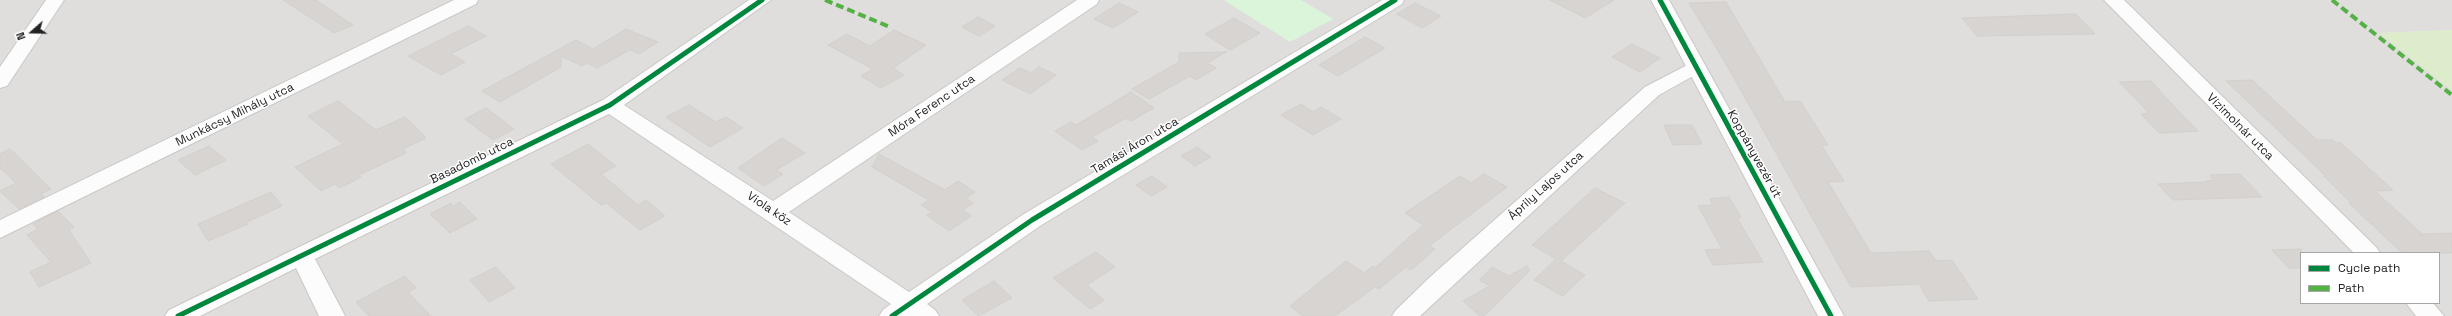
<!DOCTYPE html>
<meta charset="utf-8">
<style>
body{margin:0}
#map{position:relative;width:2452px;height:316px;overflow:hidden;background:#f0eeeb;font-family:"Space Grotesk",sans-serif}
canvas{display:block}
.legend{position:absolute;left:2300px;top:252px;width:140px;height:52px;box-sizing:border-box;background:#fff;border:1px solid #a7a7a7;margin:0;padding:5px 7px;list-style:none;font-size:12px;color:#222}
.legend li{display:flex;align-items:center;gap:8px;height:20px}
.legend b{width:20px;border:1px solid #a7a7a7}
.north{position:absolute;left:12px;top:12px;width:40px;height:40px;-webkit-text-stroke:3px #fff;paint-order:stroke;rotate:250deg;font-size:11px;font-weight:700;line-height:16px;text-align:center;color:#222}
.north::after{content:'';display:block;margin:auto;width:14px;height:18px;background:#222;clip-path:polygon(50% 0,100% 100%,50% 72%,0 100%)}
</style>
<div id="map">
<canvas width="2452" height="316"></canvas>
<ul class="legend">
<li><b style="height:5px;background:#00873e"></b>Cycle path</li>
<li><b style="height:5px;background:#55b145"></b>Path</li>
</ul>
<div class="north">N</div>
</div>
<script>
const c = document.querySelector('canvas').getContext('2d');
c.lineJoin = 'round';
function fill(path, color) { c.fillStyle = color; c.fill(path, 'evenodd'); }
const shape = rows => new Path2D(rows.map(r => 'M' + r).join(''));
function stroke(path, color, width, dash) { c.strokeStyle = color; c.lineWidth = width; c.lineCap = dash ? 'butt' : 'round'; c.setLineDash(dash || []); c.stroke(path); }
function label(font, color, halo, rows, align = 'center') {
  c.font = font + ' "Space Grotesk",sans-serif'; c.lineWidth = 3; c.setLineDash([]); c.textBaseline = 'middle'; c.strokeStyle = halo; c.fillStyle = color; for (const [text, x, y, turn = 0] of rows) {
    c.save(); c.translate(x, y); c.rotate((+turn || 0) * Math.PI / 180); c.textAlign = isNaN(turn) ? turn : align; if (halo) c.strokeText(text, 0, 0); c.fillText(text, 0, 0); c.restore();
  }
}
fill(shape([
 [0,0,2452,0,2452,30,2380,33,2452,90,2452,316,0,316],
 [2301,253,2439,253,2439,303,2301,303]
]), '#dfdedc');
fill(shape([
 [2452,30,2452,90,2379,33]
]), '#ddeccb');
fill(shape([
 [1227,0,1301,0,1333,19,1290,42,1225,1]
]), '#daf5da');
const building = shape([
 [283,0,316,0,353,25,334,33,283,0],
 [1550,0,1614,0,1585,18,1550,0],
 [1726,2,1785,102,1800,101,1828,145,1821,145,1844,181,1828,182,1871,253,1929,251,1936,261,1952,260,1978,299,1929,301,1919,284,1851,287,1729,69,1689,3,1726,2],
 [1119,3,1138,12,1113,28,1094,19,1119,3],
 [1415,3,1441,16,1422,28,1397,14,1415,3],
 [2076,14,2095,34,1977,36,1962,18,2076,14],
 [978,17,995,26,979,36,962,27,978,17],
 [1234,18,1260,33,1230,50,1205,34,1234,18],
 [468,26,486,36,451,54,465,62,441,75,408,56,468,26],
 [626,29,658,42,639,54,630,50,597,68,587,63,582,66,561,56,561,67,500,102,482,91,576,40,593,49,626,29],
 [894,30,926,45,893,68,904,75,881,88,861,76,873,69,828,45,847,34,870,46,894,30],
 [1365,37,1385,48,1338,76,1319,65,1365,37],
 [1632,44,1660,58,1640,72,1612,57,1632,44],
 [1226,52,1207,63,1216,68,1196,80,1190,76,1149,99,1132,89,1179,62,1179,53,1226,52],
 [1039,67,1056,75,1030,94,1002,80,1020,68,1031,73,1039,67],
 [2252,80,2317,140,2333,140,2336,143,2341,143,2393,190,2375,191,2422,234,2452,233,2452,253,2402,253,2349,203,2351,203,2324,176,2326,176,2226,81,2252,80],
 [2151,81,2169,101,2198,131,2159,133,2141,114,2149,113,2119,82,2151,81],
 [1131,92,1154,108,1131,121,1126,118,1092,137,1098,141,1082,150,1055,131,1071,122,1076,125,1131,92],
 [338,101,376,130,405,117,426,138,403,149,406,153,359,175,361,177,340,188,335,184,321,191,295,167,343,144,308,116,338,101],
 [1301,104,1313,112,1321,107,1341,119,1313,135,1281,115,1301,104],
 [689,105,716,122,726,117,743,128,710,147,666,117,689,105],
 [486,108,514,129,493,140,465,119,486,108],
 [1664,125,1692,125,1702,144,1673,145,1664,125],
 [782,138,805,153,776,170,783,174,764,186,738,168,782,138],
 [588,144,616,166,601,174,638,205,646,200,665,216,640,230,606,203,601,205,551,164,588,144],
 [209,146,226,160,195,175,178,160,209,146],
 [1197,147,1211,157,1195,166,1181,156,1197,147],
 [10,149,51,189,41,194,44,197,19,209,0,191,16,183,0,168,0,154,10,149],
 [879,154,945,190,958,181,975,192,966,198,973,203,963,210,971,216,949,231,927,215,932,212,921,205,929,200,872,167,879,154],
 [1484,174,1507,187,1429,246,1435,249,1411,270,1406,267,1379,289,1375,287,1335,316,1303,316,1290,306,1346,261,1364,273,1373,266,1375,268,1423,225,1405,213,1460,176,1471,183,1484,174],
 [2240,174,2262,197,2173,200,2158,184,2207,182,2206,181,2214,180,2210,175,2240,174],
 [1152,176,1167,187,1151,196,1136,185,1152,176],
 [1595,188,1625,203,1561,261,1585,275,1563,296,1534,280,1556,259,1532,245,1595,188],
 [271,192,282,206,247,222,248,224,208,241,198,224,271,192],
 [1729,197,1741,217,1737,218,1763,262,1713,265,1705,250,1722,249,1698,206,1713,205,1710,199,1729,197],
 [460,202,477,219,450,233,430,214,451,203,453,206,460,202],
 [58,211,74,227,69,230,91,263,39,287,30,272,51,262,27,235,38,229,33,224,58,211],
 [2301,249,2301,268,2289,268,2272,250,2301,249],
 [1096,252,1115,267,1087,285,1104,300,1090,309,1053,278,1096,252],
 [1527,266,1530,270,1484,316,1480,316,1463,301,1490,286,1479,280,1492,267,1509,276,1527,266],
 [496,267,515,288,489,302,470,280,496,267],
 [405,276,416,288,408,292,431,316,369,316,356,302,405,276],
 [994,281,1012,298,978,316,962,300,994,281]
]);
fill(building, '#d7d4d2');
stroke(building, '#d3d0cc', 1);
const minor = shape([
 [46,0,64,0,7,86,0,88,0,67,46,0],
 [454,0,478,0,476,4,0,238,0,220,454,0],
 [749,0,771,0,624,105,773,201,1077,0,1099,0,1097,4,789,212,909,292,1024,214,1382,0,1404,0,1402,4,1040,226,927,304,935,310,939,316,879,316,883,310,891,304,609,114,315,259,345,316,319,316,296,268,200,316,165,316,169,310,603,100,749,0],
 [2104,0,2124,0,2376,247,2380,253,2354,253,2104,0],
 [1695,61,1702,63,1705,67,1702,71,1659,95,1420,316,1392,316,1396,310,1430,277,1645,87,1695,61],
 [2406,303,2433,303,2444,316,2416,316,2406,303]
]);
const tertiary = shape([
 [1651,0,1669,0,1844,316,1818,316,1651,0]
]);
stroke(minor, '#c9c8c7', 2);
stroke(tertiary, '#c9c8c7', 2);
fill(minor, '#fdfcfc');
fill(tertiary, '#fdfcfc');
stroke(shape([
 [825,0,890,27],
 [2332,0,2452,95]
]), '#55b145', 4, [8, 4]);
stroke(shape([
 [1660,0,1831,316],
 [178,316,610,105,762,0],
 [892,316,1032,220,1395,0]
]), '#00873e', 5);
label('12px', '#222', '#fff', [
 ["Móra Ferenc utca",932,106,-34],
 ["Munkácsy Mihály utca",235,115,-26],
 ["Vízimolnár utca",2240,127,45],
 ["Tamási Áron utca",1135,146,-31],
 ["Koppányvezér út",1754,154,61],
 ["Basadomb utca",472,161,-26],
 ["Áprily Lajos utca",1546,186,-42],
 ["Viola köz",769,209,34]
]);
</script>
